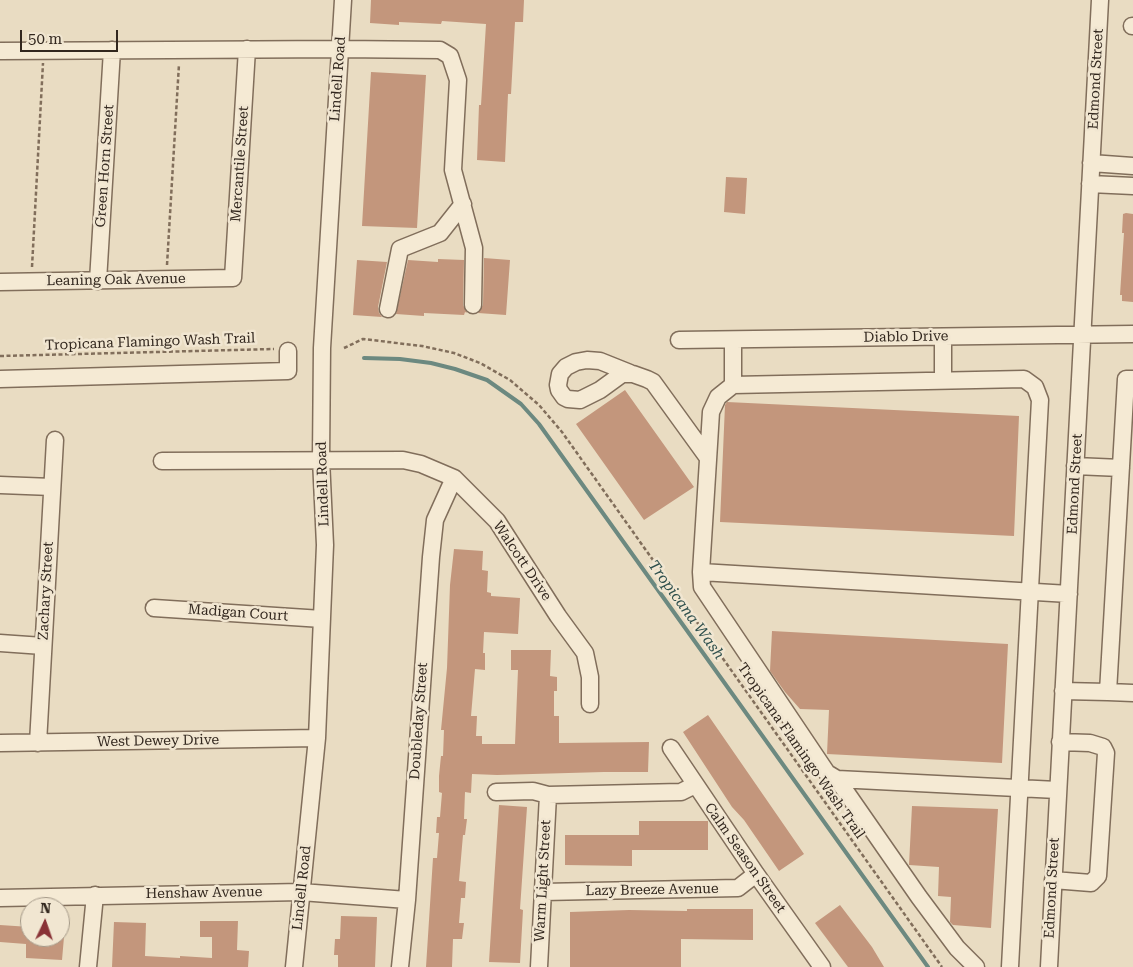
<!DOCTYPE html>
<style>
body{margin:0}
#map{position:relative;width:1133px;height:967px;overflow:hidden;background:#e9dcc2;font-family:"Roboto Serif",serif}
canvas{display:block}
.north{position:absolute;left:20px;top:897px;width:50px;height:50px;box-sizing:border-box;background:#f1e6d1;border:1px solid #a59a89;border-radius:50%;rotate:3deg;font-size:14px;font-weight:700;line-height:20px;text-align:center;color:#32271e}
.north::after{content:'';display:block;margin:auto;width:18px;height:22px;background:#893236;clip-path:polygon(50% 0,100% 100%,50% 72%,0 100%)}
.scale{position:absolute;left:20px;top:30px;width:98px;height:22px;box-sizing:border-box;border:2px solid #32271e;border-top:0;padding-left:6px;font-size:15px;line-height:18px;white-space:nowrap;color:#32271e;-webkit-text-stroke:4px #f1e6d1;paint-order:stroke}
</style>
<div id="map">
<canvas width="1133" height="967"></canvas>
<div class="north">N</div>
<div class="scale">50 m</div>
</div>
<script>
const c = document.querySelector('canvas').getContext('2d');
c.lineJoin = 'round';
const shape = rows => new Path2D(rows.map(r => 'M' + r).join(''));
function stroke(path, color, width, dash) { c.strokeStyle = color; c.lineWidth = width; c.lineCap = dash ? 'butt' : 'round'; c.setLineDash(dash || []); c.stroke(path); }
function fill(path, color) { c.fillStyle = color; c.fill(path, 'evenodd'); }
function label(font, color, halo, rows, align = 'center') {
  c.font = font + ' "Roboto Serif",serif'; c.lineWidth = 5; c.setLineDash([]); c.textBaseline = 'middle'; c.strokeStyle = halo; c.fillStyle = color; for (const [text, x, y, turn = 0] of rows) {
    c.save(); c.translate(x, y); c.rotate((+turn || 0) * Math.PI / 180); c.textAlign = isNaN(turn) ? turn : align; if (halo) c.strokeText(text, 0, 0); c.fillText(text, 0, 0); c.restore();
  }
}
stroke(shape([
 [364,358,400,359,431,363,455,369,487,380,521,404,539,424,928,967]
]), '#6c8980', 4);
fill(shape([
 [371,0,524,0,523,22,515,22,511,94,508,94,505,162,477,160,479,105,481,105,486,24,442,21,441,24,399,22,399,25,370,23],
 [371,72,426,75,417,228,362,226],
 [726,177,747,178,745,214,724,212],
 [1126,213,1133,214,1133,302,1122,301,1122,295,1120,295,1124,233,1122,233,1123,214],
 [484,258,510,260,506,315,478,313,483,305],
 [438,259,464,260,463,305,467,313,465,312,464,315,424,313,424,316,396,314,408,260,438,262],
 [357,260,387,262,378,307,379,313,382,317,353,315],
 [625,390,694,487,644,520,576,424],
 [727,402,1019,416,1014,536,720,522,725,405],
 [454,549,483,551,482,570,488,571,487,592,491,593,491,596,520,598,518,634,484,632,483,653,485,653,485,670,475,669,471,716,477,716,476,736,482,736,482,744,515,744,518,670,511,670,511,650,551,650,550,676,557,677,557,691,554,691,554,716,559,716,559,743,649,742,648,772,604,772,497,775,472,774,471,793,465,792,464,819,467,819,465,835,463,835,459,881,466,882,465,898,461,898,459,923,464,923,462,939,453,939,452,967,426,967,433,858,437,858,439,833,436,833,437,817,440,817,442,793,439,792,439,776,441,756,443,756,444,730,441,730,447,668,450,585],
 [772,631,1008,644,1002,763,827,754,829,710,800,709,785,692,770,671],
 [708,715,804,854,779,871,744,820,732,807,683,732],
 [499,805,527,807,520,909,523,910,520,963,489,962],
 [912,806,998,809,991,928,953,925,950,922,951,897,938,896,939,867,909,865],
 [639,821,708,821,708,850,632,850,632,866,565,865,565,835,639,835],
 [840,905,872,947,884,967,848,967,815,923],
 [687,909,753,909,753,940,681,939,681,967,570,967,570,912,629,910,687,911],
 [341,916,377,917,375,967,338,967,338,955,334,955,335,939,340,939],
 [200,921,238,921,237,950,249,951,248,967,112,967,114,922,146,923,145,956,180,958,180,956,212,958,212,937,200,937],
 [0,925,30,927,30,937,64,937,62,960,26,958,26,944,0,942]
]), '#c3967c');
const minor = shape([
 [1132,26,1133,26],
 [0,51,340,49,440,50,450,56,458,80,453,170,474,248,473,305],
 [1091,163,1133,166],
 [1090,184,1133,186],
 [98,281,112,50],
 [0,282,233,278,247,49],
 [388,309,400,249,440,233,463,204],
 [679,340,1133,334],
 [630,373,600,361,587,360,576,362,566,367,560,374,558,385,559,390,564,397,568,399,580,400,600,390,622,374,633,374,647,379,653,382,708,458],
 [0,379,288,371,288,351],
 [943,380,943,337],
 [733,385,733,340],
 [162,461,403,460,421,464,454,478,497,521,558,616,585,653,590,677,590,704],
 [1075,466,1121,468],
 [0,485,52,487],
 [701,572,711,412,718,397,733,385,1024,379,1035,387,1040,400,1010,967],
 [154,608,322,619],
 [0,643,43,646],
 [1063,691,1108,692,1126,379,1133,379],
 [1108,692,1133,693],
 [0,743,317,738],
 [38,743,55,440],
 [671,748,756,874,822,967],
 [837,779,919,897,957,948,976,967],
 [1057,790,837,779,827,773,702,587,701,572,1069,594],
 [496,792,533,791,548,795,681,792,695,785],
 [1053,880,1091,883,1098,876,1106,753,1103,747,1090,743,1060,742],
 [543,892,738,888,756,874],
 [0,898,301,892,407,900],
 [88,967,95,895],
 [294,967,317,738,325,545,321,459,322,348,343,0],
 [400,967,407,900,431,557,435,520,454,478],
 [539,967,548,795],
 [1049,967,1100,0]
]);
stroke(minor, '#816e5b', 19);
stroke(shape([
 [167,265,179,64],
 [32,267,43,63],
 [344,348,363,339,422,346,454,353,480,363,510,380,539,405,562,432,942,967],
 [0,356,274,349]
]), '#816e5b', 2.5, [4, 2.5]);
stroke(minor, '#f5ead4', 16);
label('14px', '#32271e', '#f1e6d1', [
 ["Lindell Road",338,79,-86],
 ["Edmond Street",1096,79,-87],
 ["Mercantile Street",240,164,-86],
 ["Green Horn Street",105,166,-86],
 ["Leaning Oak Avenue",116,280,-1],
 ["Diablo Drive",906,337,-1],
 ["Tropicana Flamingo Wash Trail",150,342,-2],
 ["Lindell Road",323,484,-92],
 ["Edmond Street",1075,484,-87],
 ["Walcott Drive",522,561,56],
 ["Zachary Street",46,591,-87],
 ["Madigan Court",238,613,4],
 ["Doubleday Street",419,721,-86],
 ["West Dewey Drive",158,741,-1],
 ["Tropicana Flamingo Wash Trail",801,751,55],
 ["Calm Season Street",745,858,55],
 ["Warm Light Street",543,881,-87],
 ["Lindell Road",302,888,-84],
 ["Edmond Street",1052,888,-87],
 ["Lazy Breeze Avenue",652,890,-1],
 ["Henshaw Avenue",204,893,-1]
]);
label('italic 15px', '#2f504d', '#f1e6d1', [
 ["Tropicana Wash",686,610,54]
]);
</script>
